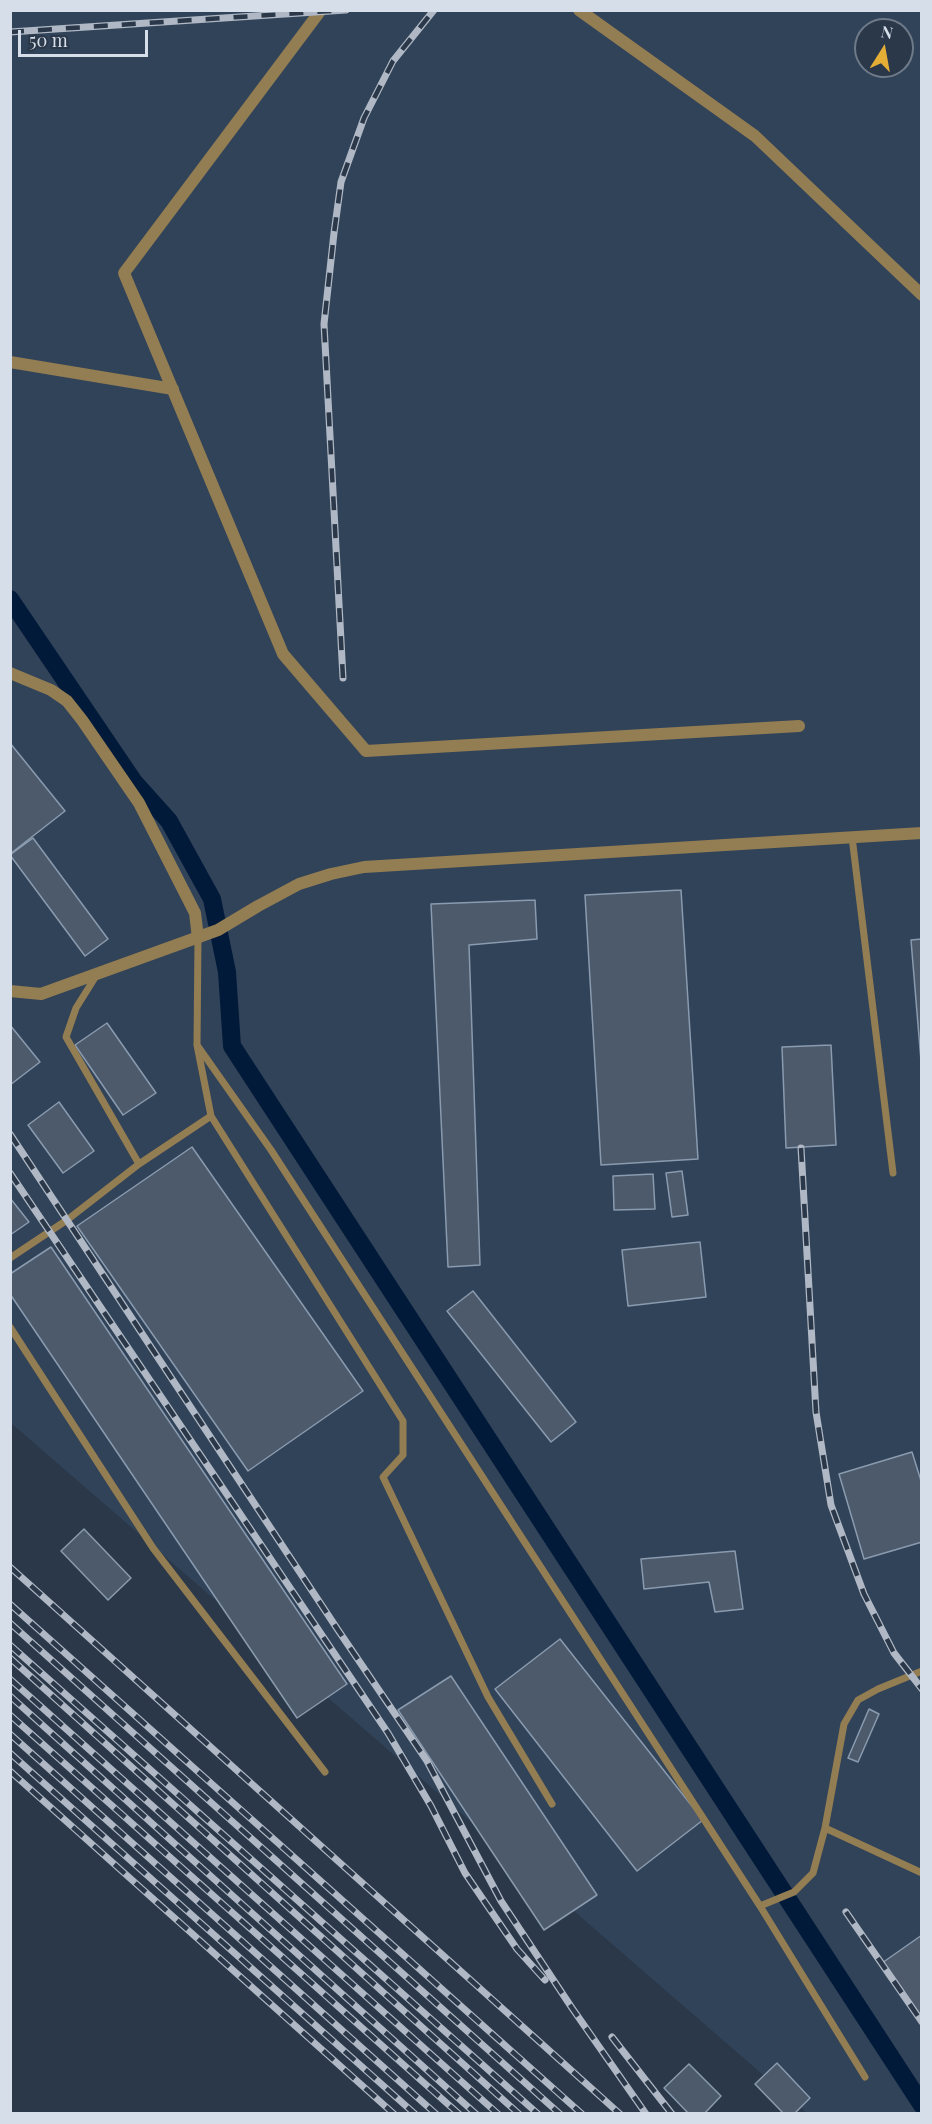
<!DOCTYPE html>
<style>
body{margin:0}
#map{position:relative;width:932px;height:2124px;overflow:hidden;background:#2b3849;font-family:"Playfair Display",serif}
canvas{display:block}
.frame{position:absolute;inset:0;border:12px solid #d6dee9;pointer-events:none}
.north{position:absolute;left:854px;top:18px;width:60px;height:60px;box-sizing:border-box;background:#2b3849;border:2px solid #6f7a89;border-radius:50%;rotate:11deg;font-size:16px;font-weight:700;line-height:24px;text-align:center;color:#d6dee9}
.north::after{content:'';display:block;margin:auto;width:21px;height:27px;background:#e4ad35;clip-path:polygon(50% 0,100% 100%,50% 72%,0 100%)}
.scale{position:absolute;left:18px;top:30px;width:130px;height:27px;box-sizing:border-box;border:3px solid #d6dee9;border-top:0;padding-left:8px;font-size:18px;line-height:21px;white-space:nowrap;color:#d6dee9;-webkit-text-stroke:4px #2b3849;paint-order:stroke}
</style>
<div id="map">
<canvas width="932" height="2124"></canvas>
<div class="frame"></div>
<div class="north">N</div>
<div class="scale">50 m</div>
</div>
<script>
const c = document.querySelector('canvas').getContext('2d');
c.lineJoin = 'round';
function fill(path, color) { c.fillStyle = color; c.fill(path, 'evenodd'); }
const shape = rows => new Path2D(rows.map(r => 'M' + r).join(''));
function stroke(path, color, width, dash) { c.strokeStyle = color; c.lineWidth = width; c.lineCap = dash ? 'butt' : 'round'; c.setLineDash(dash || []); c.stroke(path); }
fill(shape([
 [11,11,921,11,921,2113,807,2113,11,1423],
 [866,30,902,30,902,66,866,66]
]), '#314359');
stroke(shape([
 [10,599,134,782,169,821,212,899,227,972,232,1046,922,2105]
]), '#021a39', 18);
const building = shape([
 [10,743,65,811,10,854,10,743],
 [33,838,108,939,85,956,10,855,33,838],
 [681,890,698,1159,601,1165,585,895,681,890],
 [535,900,537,939,469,945,480,1265,448,1267,431,904,535,900],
 [922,939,922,1073,911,940,922,939],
 [107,1023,156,1093,123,1115,75,1045,107,1023],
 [10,1025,40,1062,10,1085,10,1025],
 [831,1045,836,1145,786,1148,782,1047,831,1045],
 [59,1102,94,1151,63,1173,28,1125,59,1102],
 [192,1147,363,1391,248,1471,77,1226,192,1147],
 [682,1171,688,1215,672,1217,666,1173,682,1171],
 [653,1174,655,1209,614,1210,613,1176,653,1174],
 [10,1198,29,1222,10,1235,10,1198],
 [700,1242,706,1297,628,1306,622,1250,700,1242],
 [51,1247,347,1684,297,1718,10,1294,10,1274,51,1247],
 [473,1291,576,1422,551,1442,447,1311,473,1291],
 [912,1452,922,1484,922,1542,864,1559,839,1474,912,1452],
 [84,1529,131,1578,108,1600,61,1551,84,1529],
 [735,1551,743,1609,715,1612,709,1582,644,1589,641,1559,735,1551],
 [560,1639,703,1820,637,1871,495,1689,560,1639],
 [451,1676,597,1895,544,1930,398,1710,451,1676],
 [869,1709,879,1714,858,1762,848,1758,869,1709],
 [922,1935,922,2018,882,1963,922,1935],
 [777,2063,810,2098,794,2114,784,2114,755,2084,777,2063],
 [689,2064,721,2096,704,2114,689,2114,664,2088,689,2064]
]);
fill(building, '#4c5a6c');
stroke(building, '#8b9baf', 1.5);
stroke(shape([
 [852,837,893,1173],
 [198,938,197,1045,211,1116,403,1421,403,1455,383,1477,488,1697,552,1804],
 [96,976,76,1008,66,1037,139,1164,211,1116],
 [197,1045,271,1150,760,1906,794,1892,813,1873,825,1828,844,1724,858,1700,878,1689,922,1671],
 [10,1258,67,1220,139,1164],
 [10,1327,153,1548,325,1772],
 [825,1828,922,1873],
 [760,1906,865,2077]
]), '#937d52', 7);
stroke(shape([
 [321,10,124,273,283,654,366,751,799,726],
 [579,10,755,136,922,295],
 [10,362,173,389],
 [10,673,51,690,67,701,82,720,139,803,195,913,198,938],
 [10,991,41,994,218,930,258,906,299,884,331,874,364,867,922,833]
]), '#937d52', 12);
const rail = shape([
 [10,32,346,10],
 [343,678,324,324,334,233,341,182,364,118,393,61,434,10],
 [10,1134,338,1630,427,1761,501,1901,572,2008,646,2114],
 [801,1148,816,1412,831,1505,864,1594,894,1653,922,1689],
 [10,1173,388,1733,431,1806,465,1873,517,1949,545,1980],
 [10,1567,620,2114],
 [10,1604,582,2114],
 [10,1623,560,2114],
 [10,1645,538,2114],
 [10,1658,519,2114],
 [10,1679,498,2114],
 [10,1696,476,2114],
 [10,1715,459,2114],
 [10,1734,436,2114],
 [10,1753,415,2114],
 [10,1771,394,2114],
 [846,1912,922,2022],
 [612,2037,672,2114]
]);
stroke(rail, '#afb8c4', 7);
stroke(rail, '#2b3849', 4.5, [14]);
</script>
